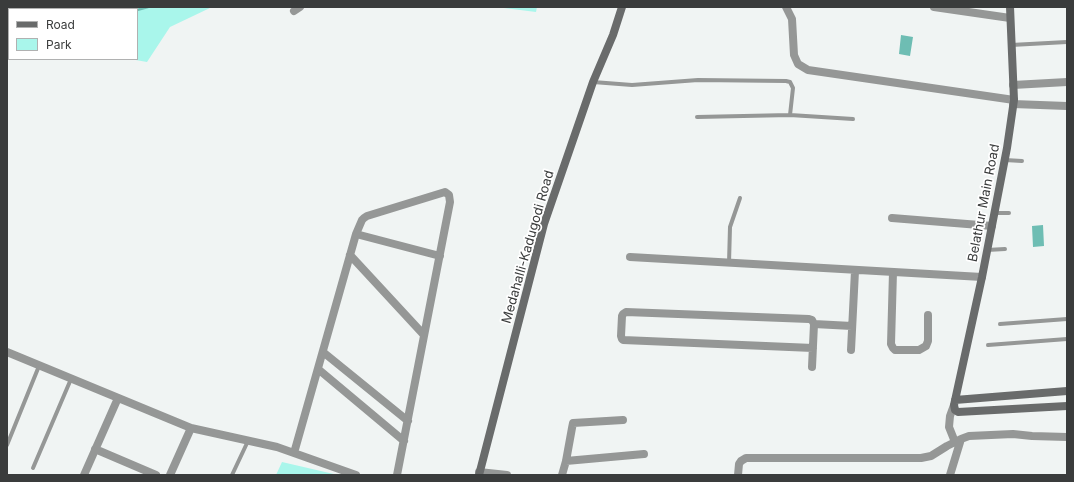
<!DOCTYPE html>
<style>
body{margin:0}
#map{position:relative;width:1074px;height:482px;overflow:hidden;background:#f0f4f3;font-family:Inter,sans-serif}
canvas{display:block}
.frame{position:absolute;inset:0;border:8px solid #3a3c3c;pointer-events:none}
.legend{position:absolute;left:8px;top:8px;width:130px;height:52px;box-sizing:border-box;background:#fff;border:1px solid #b0b1b1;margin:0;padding:5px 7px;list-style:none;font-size:12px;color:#3a3c3c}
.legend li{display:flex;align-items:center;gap:8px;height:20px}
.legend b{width:20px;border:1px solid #b0b1b1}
</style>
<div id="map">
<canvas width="1074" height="482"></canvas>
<div class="frame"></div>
<ul class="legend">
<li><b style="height:5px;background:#696b6b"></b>Road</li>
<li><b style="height:11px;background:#a9f6eb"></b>Park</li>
</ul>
</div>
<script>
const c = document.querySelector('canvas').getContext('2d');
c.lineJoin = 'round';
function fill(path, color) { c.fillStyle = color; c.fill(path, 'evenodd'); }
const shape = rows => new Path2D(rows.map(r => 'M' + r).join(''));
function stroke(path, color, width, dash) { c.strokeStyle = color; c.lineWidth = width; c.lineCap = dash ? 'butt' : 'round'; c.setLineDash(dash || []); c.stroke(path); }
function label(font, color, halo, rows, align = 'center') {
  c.font = font + ' Inter,sans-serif'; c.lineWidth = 3.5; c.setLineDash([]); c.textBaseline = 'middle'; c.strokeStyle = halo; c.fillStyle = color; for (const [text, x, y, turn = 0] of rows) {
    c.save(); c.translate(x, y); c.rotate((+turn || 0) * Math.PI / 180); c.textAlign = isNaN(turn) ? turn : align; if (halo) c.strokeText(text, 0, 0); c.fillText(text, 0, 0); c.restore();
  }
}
fill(shape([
 [7,7,212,7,170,27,147,62,130,59,137,59,137,9,9,9,9,40,7,39],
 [496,7,537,7,536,12],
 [282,462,338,475,276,475]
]), '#a9f6eb');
fill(shape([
 [901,35,913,37,910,56,899,54],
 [1043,225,1044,246,1033,247,1032,226]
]), '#6ebdb3');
stroke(shape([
 [19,7,23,9],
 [137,10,148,7]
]), '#6ebdb3', 2.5);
stroke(shape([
 [1011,45,1067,42],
 [593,82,632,85,698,80,786,81,790,82,793,88,790,115],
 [697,117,790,115,853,119],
 [1005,160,1022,161],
 [995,213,1009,213],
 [987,250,1005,249],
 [729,263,730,227,740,198],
 [1000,324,1067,319],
 [988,345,1067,339],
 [7,445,39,366],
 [33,468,71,379],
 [232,475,248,441]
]), '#959796', 4);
stroke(shape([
 [786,7,792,19,794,55,798,64,808,70,1014,100],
 [934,7,1010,18],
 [294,11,300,7],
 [1013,85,1067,82],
 [1013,104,1067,106],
 [892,218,992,226],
 [356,234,440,256],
 [350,255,424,335],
 [630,257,982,277],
 [893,272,891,344,893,348,895,350,919,350,926,346,928,341,928,315],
 [814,324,852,326],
 [851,350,855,271],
 [7,352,191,428,277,447,356,475],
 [323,352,408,421],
 [812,367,814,324,812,320,809,319,626,312,623,314,622,316,621,336,622,339,623,340,813,348],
 [318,369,404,441],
 [954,405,950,416,949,427,955,442],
 [95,449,156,475],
 [294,453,356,234,362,220,364,218,367,216,445,192,449,195,450,202,397,475],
 [566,461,644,454],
 [479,472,507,475],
 [84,475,118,398],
 [170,475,191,428],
 [562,475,566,461,572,428,573,423,623,420],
 [738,475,739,464,741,461,746,458,921,458,931,456,947,446,961,439,969,436,1013,434,1032,436,1067,437],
 [950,475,961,439]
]), '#959796', 8);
stroke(shape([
 [1010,7,1014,100,1007,148,982,277,954,405,955,410,958,412,1067,406],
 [955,400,1067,391],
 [479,475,544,224,593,82,613,35,622,7]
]), '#696b6b', 8);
label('13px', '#3a3c3c', '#fff', [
 ["Belathur Main Road",984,203,-79],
 ["Medahalli-Kadugodi Road",528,247,-74]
]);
</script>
